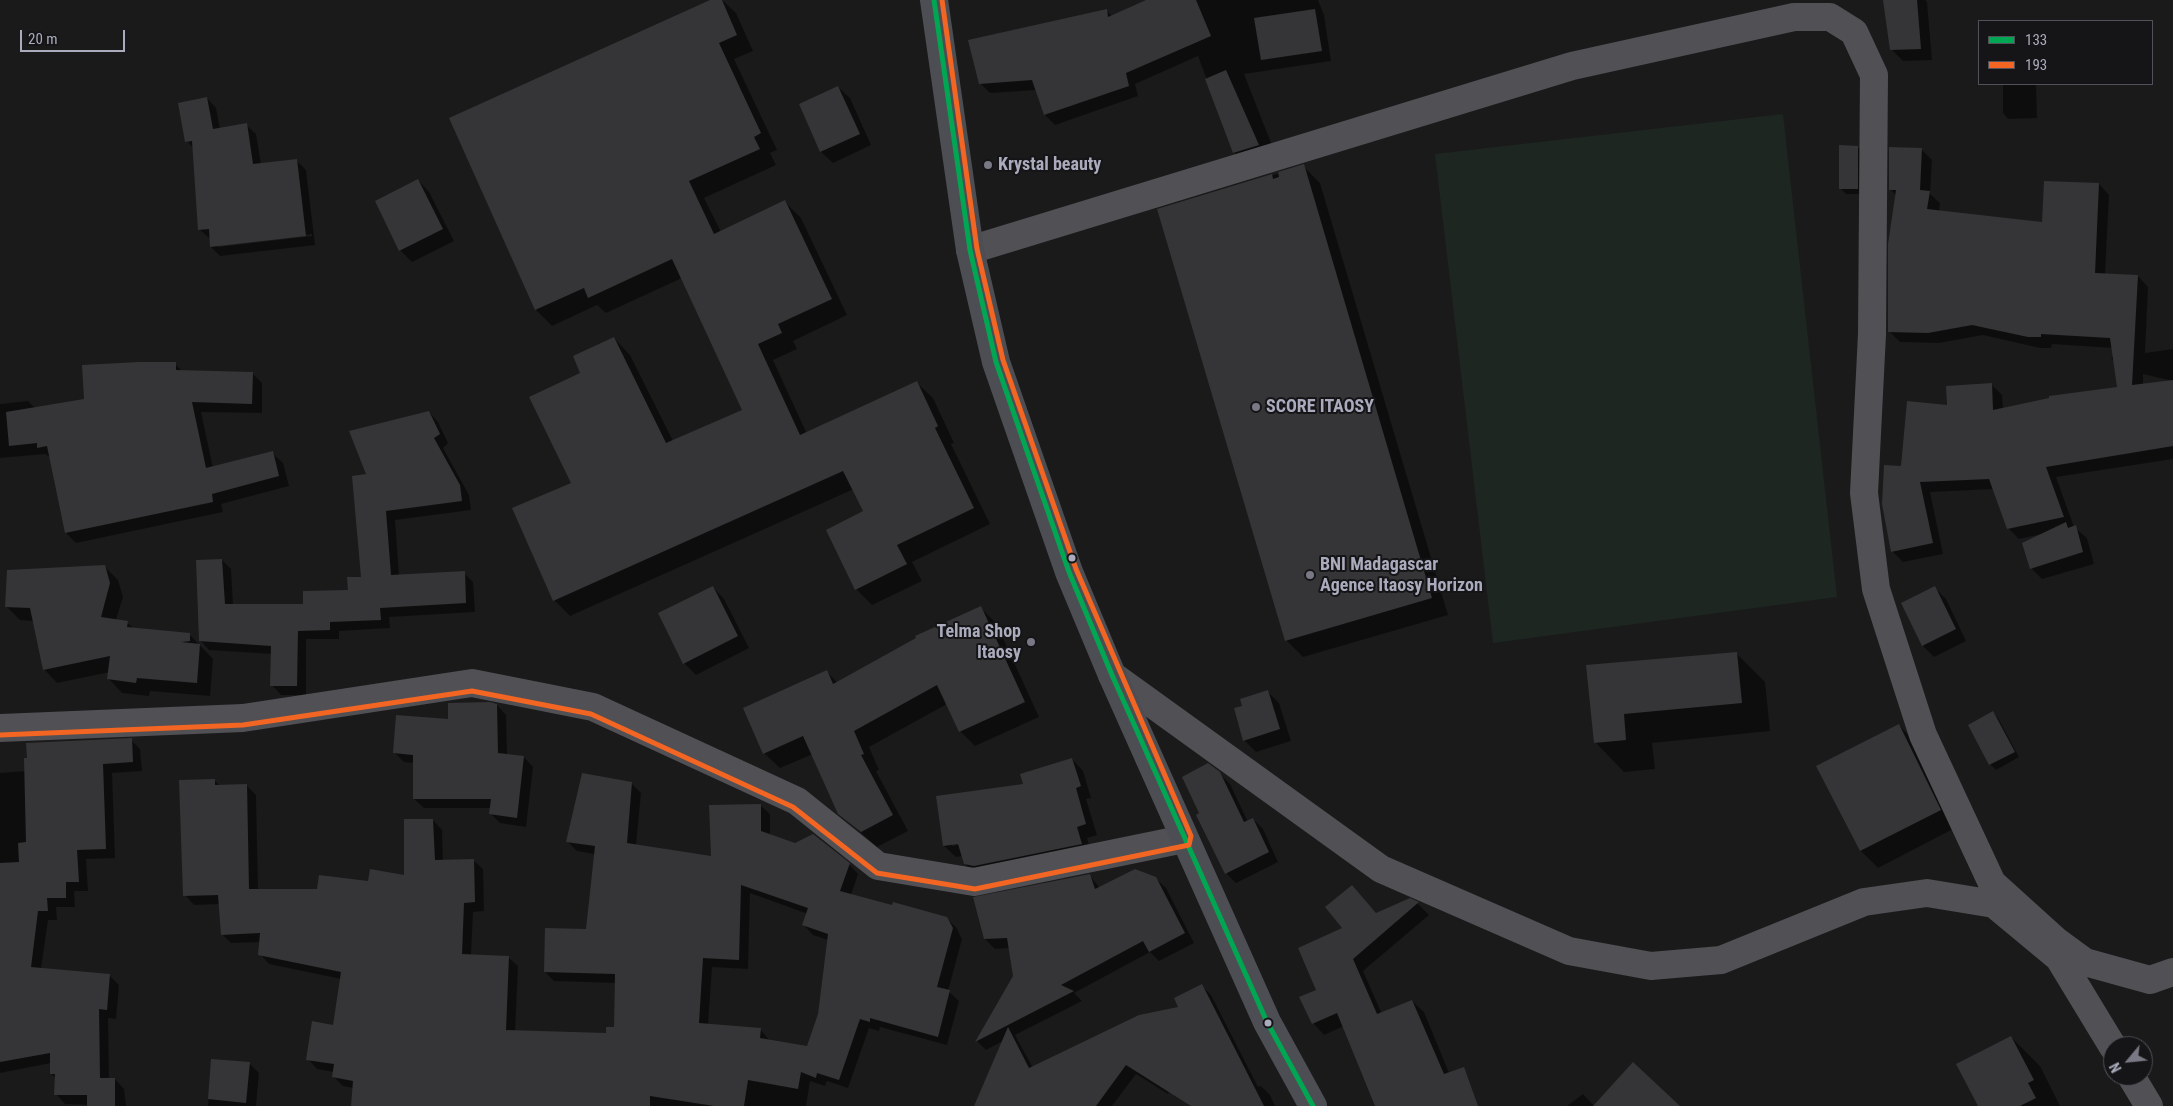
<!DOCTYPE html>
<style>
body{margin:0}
#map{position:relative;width:2173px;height:1106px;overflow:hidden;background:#1a1a1b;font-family:"Roboto Condensed",sans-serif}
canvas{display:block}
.legend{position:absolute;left:1978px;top:20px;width:175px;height:65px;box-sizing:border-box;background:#151417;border:1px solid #515159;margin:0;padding:6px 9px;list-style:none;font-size:15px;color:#aaacbd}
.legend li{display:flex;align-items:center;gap:10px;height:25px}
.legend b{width:25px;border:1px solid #515159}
.north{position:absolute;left:2103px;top:1036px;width:50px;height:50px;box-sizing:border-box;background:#151417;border:1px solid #515159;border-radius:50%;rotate:242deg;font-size:14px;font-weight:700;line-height:20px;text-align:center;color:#aaacbd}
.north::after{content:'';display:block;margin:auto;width:18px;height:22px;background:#787984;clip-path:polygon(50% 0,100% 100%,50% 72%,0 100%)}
.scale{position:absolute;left:20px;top:30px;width:105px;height:22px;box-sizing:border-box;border:2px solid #aaacbd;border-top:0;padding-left:6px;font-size:15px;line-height:18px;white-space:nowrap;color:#aaacbd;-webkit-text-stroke:4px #151417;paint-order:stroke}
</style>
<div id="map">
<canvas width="2173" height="1106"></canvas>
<ul class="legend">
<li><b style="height:6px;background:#00a651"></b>133</li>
<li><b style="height:6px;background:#f26522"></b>193</li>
</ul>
<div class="north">N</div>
<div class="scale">20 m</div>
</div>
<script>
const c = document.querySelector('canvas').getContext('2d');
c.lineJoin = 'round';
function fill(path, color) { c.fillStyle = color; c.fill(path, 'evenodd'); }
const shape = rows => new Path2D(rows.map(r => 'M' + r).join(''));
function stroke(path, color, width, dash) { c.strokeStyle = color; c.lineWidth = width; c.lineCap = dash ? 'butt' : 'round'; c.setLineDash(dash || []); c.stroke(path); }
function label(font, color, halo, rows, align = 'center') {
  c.font = font + ' "Roboto Condensed",sans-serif'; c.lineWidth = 4; c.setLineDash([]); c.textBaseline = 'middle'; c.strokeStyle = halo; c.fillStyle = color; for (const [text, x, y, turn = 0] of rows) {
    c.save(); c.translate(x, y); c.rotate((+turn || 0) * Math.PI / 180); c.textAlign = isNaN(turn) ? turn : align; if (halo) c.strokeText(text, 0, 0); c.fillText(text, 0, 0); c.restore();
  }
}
fill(shape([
 [1783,114,1837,597,1493,643,1435,154]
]), '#1d2620');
fill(shape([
 [713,0,722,0,736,13,753,51,734,59,777,150,770,153,776,165,704,198,721,232,785,202,801,218,847,315,793,341,797,349,773,360,807,434,916,382,933,398,954,443,951,444,990,524,912,562,922,581,872,605,856,589,864,512,854,489,570,616,554,600,573,484,582,373,614,338,630,355,673,441,744,411,682,278,606,313,597,305,552,326,536,310],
 [1149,0,1318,0,1324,15,1331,61,1244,74,1275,153,1244,163,1234,153,1198,56,1135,84,1138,96,1055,125,1045,115,1037,90,990,93,980,83,1106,10,1112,16],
 [1885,0,1925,0,1927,2,1932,60,1903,61,1891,49],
 [2003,84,2036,84,2037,118,2008,119,2003,113],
 [838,87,850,98,871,145,833,163,821,152,800,104],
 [207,98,216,108,220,129,246,125,256,134,261,164,296,160,306,170,315,245,220,256,211,247,210,239,199,229,194,149,187,141],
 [312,234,312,236,218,247,218,245],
 [1857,147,1863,152,1862,194,1846,194,1840,188],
 [1921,149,1932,160,1930,194,1940,203,1939,212,2043,224,2099,184,2109,195,2105,274,2138,276,2148,287,2145,353,2173,349,2173,381,2143,374,2143,385,2173,381,2173,459,2056,477,2074,527,2087,538,2094,564,2042,579,2031,568,2042,534,2019,539,2008,528,1994,489,1930,492,1943,554,1903,562,1892,551,1902,467,1948,407,1992,385,2002,395,2003,409,2118,388,2114,361,2111,358,2114,356,2113,348,2052,344,2051,348,2040,348,1983,335,1939,343,1900,342,1889,331,1896,195,1890,189],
 [1303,166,1320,183,1448,615,1303,657,1286,640,1159,210],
 [418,180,429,192,454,241,412,262,400,250,376,201],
 [175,364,183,372,252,373,262,383,262,413,201,412,213,468,272,453,283,463,289,486,221,504,223,512,76,543,66,533,50,457,45,454,0,458,0,404,28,401,35,408,86,400],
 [429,412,438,422,448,443,443,448,469,495,471,510,395,520,399,576,464,573,473,582,475,612,389,617,390,628,339,631,339,639,306,639,306,695,281,695,272,685,272,654,209,650,200,640,222,560,231,569,233,605,304,605,349,592,363,578,368,475],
 [104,566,118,580,123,597,116,620,127,622,134,629,189,634,213,659,210,696,150,691,149,696,122,693,109,679,110,672,57,683,44,669,34,621,20,620,7,607],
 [713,587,724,599,749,648,696,675,684,663],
 [1935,588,1946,599,1966,641,1934,657,1923,646],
 [981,608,996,623,1039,717,975,746,960,731,947,704,869,747,879,770,876,771,908,831,877,847,839,813,813,754,780,768,764,753,827,672,838,683],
 [1736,653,1765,682,1770,731,1652,743,1655,769,1624,772,1595,742,1588,666],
 [1268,692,1279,703,1291,741,1256,752,1244,740,1243,707],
 [497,705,506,715,507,755,524,757,533,767,526,827,500,823,491,814,491,808,424,808,414,799,414,763,404,762,394,752,449,720],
 [1993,713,1998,718,2019,757,1996,770,1990,764,1969,726],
 [1899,725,1915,742,1957,827,1878,868,1861,851,1818,767],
 [131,740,140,749,142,771,112,773,115,858,86,859,88,891,74,891,75,907,56,907,57,920,48,920,41,969,109,975,119,985,116,1019,108,1018,109,1079,115,1079,124,1089,126,1106,65,1104,56,1094,56,1078,51,1074,51,1063,0,1073,0,773,25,771],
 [1072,759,1083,771,1091,798,1086,799,1097,835,1087,838,1092,855,976,875,965,864,963,856,956,857,944,846,1025,785],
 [952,844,964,844,952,846],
 [1219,773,1230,784,1248,822,1253,819,1263,829,1278,862,1236,883,1226,873,1201,813],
 [215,781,220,786,246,785,256,795,258,890,318,891,405,877,433,820,442,830,443,861,473,860,483,869,484,911,473,912,471,955,508,957,518,966,515,1032,607,1034,616,1028,616,983,554,981,545,972,587,930,595,854,577,851,568,842,632,784,641,793,636,845,712,858,760,805,770,814,770,836,849,864,858,874,851,895,893,907,946,918,956,927,962,939,948,991,959,1001,947,1045,880,1027,879,1031,869,1028,848,1088,827,1081,825,1086,810,1081,806,1106,352,1106,353,1088,343,1086,334,1077,334,1072,317,1069,308,1059,334,1026,341,979,269,964,260,954,261,942,231,943,222,934,220,904,194,905,185,895],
 [750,893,808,914,804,925,813,935,828,940,819,1014,808,1047,770,1041,760,1029,708,1025,712,967,748,969],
 [1090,876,1100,888,1155,878,1166,888,1194,943,1159,961,1150,952,1074,993,1082,1001,1015,1035,1033,1068,1180,1008,1202,986,1211,995,1258,1087,1261,1086,1270,1095,1275,1106,1207,1106,1187,1063,1168,1094,1136,1074,1112,1106,976,1106,1003,1041,986,1050,977,1041,1014,976,1010,948,995,949,985,939],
 [1352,887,1377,914,1410,900,1418,904,1429,915,1363,971,1382,1014,1412,1001,1424,1012,1454,1085,1410,1106,1377,1106,1344,1026,1324,1035,1313,1023,1318,990,1344,929],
 [2011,1037,2040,1066,2060,1106,1979,1106],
 [212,1060,250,1064,259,1073,256,1106,208,1106],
 [1583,1094,1594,1106,1567,1106]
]), '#0007');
fill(shape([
 [710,0,722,0,737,35,719,43,761,133,754,137,760,149,689,181,714,234,785,200,832,299,778,324,782,333,758,344,800,435,917,381,938,426,935,428,974,508,897,545,907,564,855,590,826,530,863,511,843,471,553,601,512,508,571,483,529,397,580,373,573,356,614,337,666,443,742,410,672,259,588,298,584,288,535,310,449,118],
 [1146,0,1196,0,1211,36,1126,73,1129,86,1044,115,1032,80,979,84,968,40,1107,9,1108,17],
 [1883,0,1917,0,1921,49,1890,50],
 [1315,9,1322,51,1261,60,1254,18],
 [1226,70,1259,145,1233,153,1205,79],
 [838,86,860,134,820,152,799,104],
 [207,97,213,129,247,123,253,164,297,159,306,236,210,247,209,229,198,230,192,141,185,142,178,103],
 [1839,145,1858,146,1858,189,1839,189],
 [1889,147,1922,148,1920,190,1930,191,1927,209,2042,222,2044,181,2099,183,2095,273,2138,275,2132,385,2173,380,2173,446,2046,467,2064,517,2007,529,1989,479,1920,482,1933,543,1891,552,1882,504,1884,465,1901,466,1907,401,1947,405,1946,386,1992,383,1993,410,2049,398,2049,396,2117,387,2110,338,2041,334,2041,337,2028,337,1972,325,1928,333,1888,332,1888,244,1896,190,1889,190],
 [1304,164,1432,598,1285,641,1157,209,1272,174,1273,179,1279,177,1278,172],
 [418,179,443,229,399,251,375,201],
 [139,362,176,362,176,370,253,372,252,404,192,402,206,468,273,451,279,476,212,494,213,502,65,533,47,446,37,448,37,443,9,446,6,412,84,399,82,365],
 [429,411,440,434,434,438,460,485,462,501,386,511,391,575,465,571,466,603,380,608,381,620,330,622,330,630,298,631,297,686,270,686,271,646,199,641,196,560,222,559,225,604,303,604,303,591,348,590,347,577,361,577,352,476,366,474,349,431],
 [2066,522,2068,528,2076,525,2083,552,2030,569,2022,543],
 [105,565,110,583,101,617,128,621,127,627,190,633,190,641,181,642,200,644,197,683,137,678,136,683,107,679,110,656,43,670,30,608,5,607,7,570],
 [713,586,738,636,683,664,658,613],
 [1935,586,1956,629,1922,646,1901,603],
 [981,606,1025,702,959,732,937,685,854,731,864,754,861,755,893,815,861,832,838,814,803,736,763,754,743,708,827,670,833,684,916,638,915,636],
 [1737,652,1742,703,1624,714,1626,740,1594,743,1586,665],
 [1268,690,1280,729,1243,741,1234,708,1242,706,1240,699],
 [490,702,497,704,498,753,524,756,517,818,489,814,491,799,413,799,413,755,393,753,396,715,448,719,448,703],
 [1993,711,2015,752,1989,765,1968,725],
 [1899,724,1941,810,1860,851,1816,766],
 [132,738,133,762,103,764,106,849,77,850,79,882,66,882,66,898,47,898,48,911,38,911,31,967,110,974,107,1010,99,1009,100,1078,115,1078,115,1106,87,1106,87,1095,54,1095,55,1074,50,1074,50,1053,0,1062,0,863,19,862,18,843,26,842,24,758,27,758,26,743],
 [1072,758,1081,786,1076,788,1086,824,1077,827,1082,844,974,866,964,864,958,844,943,846,936,796,1023,784,1020,774],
 [1208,763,1220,772,1244,822,1253,818,1269,852,1225,874,1196,815,1199,813,1182,777],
 [582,773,632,782,627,843,711,856,709,805,761,804,761,831,795,843,813,834,850,863,840,891,892,905,893,902,947,917,953,928,937,987,950,990,938,1037,870,1018,870,1022,860,1019,839,1080,817,1073,816,1078,801,1072,798,1089,748,1080,744,1106,714,1106,650,1096,650,1106,351,1106,353,1081,332,1077,334,1064,306,1060,312,1021,333,1025,341,972,258,955,260,933,221,935,218,895,183,896,179,780,215,779,215,785,247,784,249,889,317,889,319,875,368,881,370,869,404,875,404,819,433,819,435,860,474,859,475,902,464,903,462,954,509,956,506,1030,606,1033,606,1027,614,1027,615,974,544,972,545,928,586,929,595,846,566,842],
 [741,885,808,908,802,925,828,934,818,1014,807,1046,760,1038,761,1028,699,1023,703,958,739,960],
 [1135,869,1156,877,1185,933,1149,952,1143,941,1061,985,1074,991,975,1042,1013,976,1007,938,984,939,973,897,1090,874,1095,889],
 [1352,885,1376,913,1410,898,1419,902,1353,959,1377,1014,1412,1000,1444,1074,1464,1067,1478,1106,1375,1106,1337,1013,1312,1024,1299,997,1316,990,1298,948,1342,928,1325,907],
 [1202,984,1264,1106,1191,1106,1126,1065,1096,1106,974,1106,1008,1027,1029,1068,1139,1015,1178,1007,1174,998],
 [2011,1036,2034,1080,2028,1083,2036,1098,2020,1106,1978,1106,1956,1064],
 [211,1059,250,1062,246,1103,208,1099],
 [1633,1062,1680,1106,1593,1106]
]), '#353537');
stroke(shape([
 [970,250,1572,66,1794,17,1830,17,1854,32,1874,75,1872,334,1864,493,1876,589,1923,735,1992,883,2055,940,2085,962,2150,980,2173,972],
 [1112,675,1381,869,1569,951,1651,966,1721,960,1864,902,1927,893,1994,904,2059,958,2113,1047],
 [0,728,243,718,472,683,593,707,797,801,878,866,974,882,1184,839],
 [2131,1076,2149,1106]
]), '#505055', 28);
stroke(shape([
 [934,0,970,250,996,362,1069,572,1112,675,1267,1022,1313,1106]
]), '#4d4e53', 28);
stroke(shape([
 [934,0,970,250,996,362,1069,572,1112,675,1267,1022,1313,1106]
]), '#00a651', 5);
stroke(shape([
 [0,735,243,725,472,691,591,714,793,807,877,873,975,889,1189,845,1191,836,1076,569,1003,360,977,249,942,0]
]), '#f26522', 5);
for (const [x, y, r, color] of [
 [988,165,5,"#787984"],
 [1256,407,5,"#787984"],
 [1072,558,4.5,"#aaacbd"],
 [1310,575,5,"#787984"],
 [1031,642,5,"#787984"],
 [1268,1023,4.5,"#aaacbd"]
]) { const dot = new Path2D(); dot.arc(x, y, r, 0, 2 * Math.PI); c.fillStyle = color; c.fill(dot); stroke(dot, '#151417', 2); }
label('bold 18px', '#aaacbd', '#151417', [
 ["Krystal beauty",998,165],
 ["SCORE ITAOSY",1266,407],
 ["BNI Madagascar",1320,565],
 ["Agence Itaosy Horizon",1320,586],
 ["Telma Shop",1021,632,"right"],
 ["Itaosy",1021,653,"right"]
], 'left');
</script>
